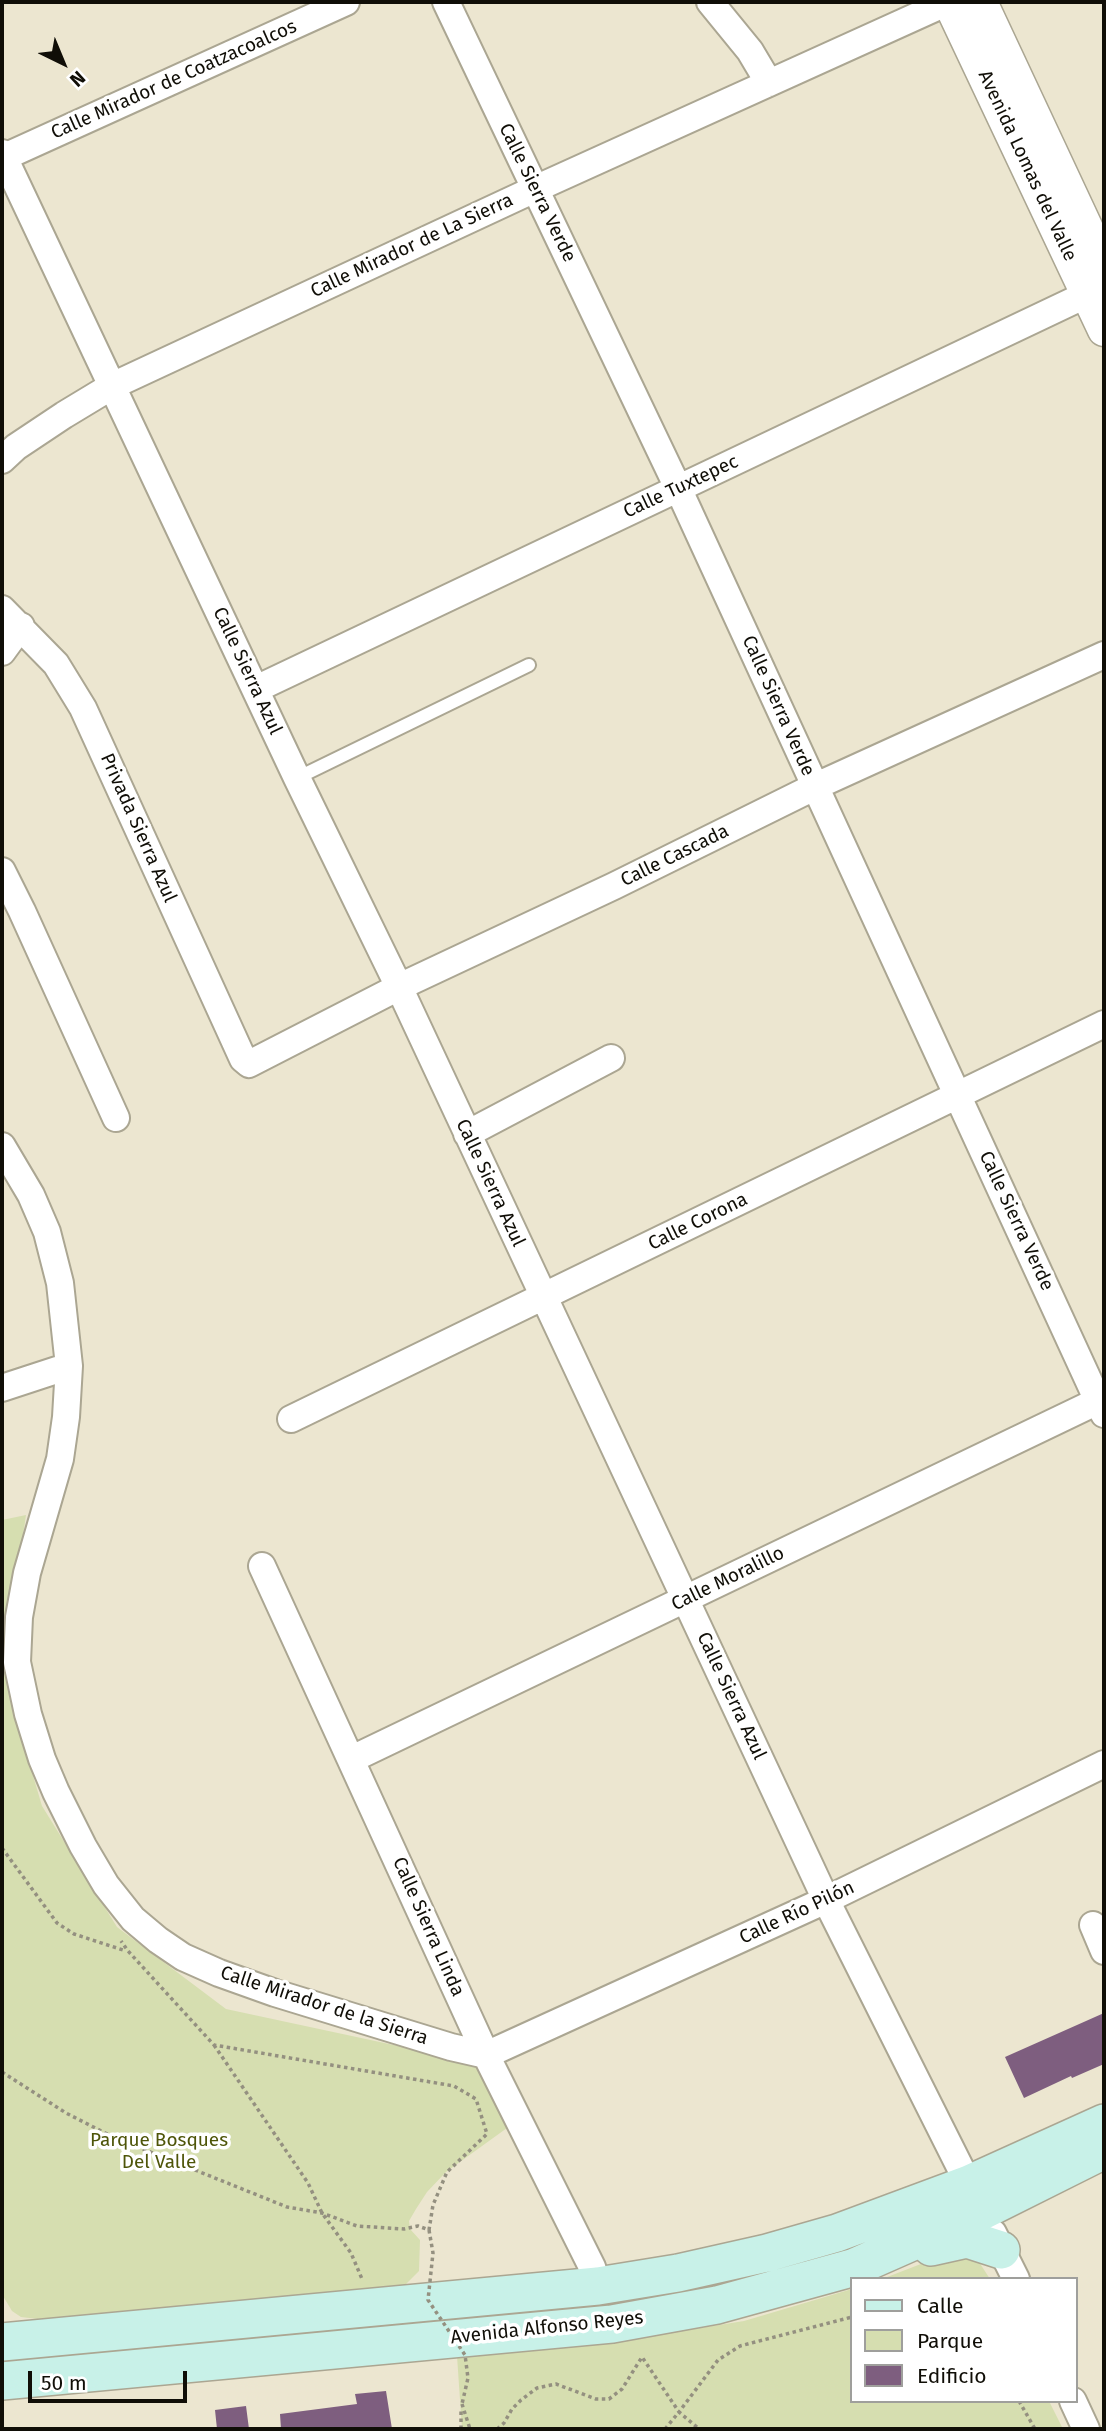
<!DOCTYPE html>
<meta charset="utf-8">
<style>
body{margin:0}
#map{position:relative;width:1106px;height:2431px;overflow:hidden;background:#ece6d0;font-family:"Fira Sans",sans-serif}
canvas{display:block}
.frame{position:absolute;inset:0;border:4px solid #100e07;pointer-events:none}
.legend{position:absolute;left:850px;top:2277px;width:228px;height:126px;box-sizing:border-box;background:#fff;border:2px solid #9f9f9c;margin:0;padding:9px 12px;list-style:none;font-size:21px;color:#100e07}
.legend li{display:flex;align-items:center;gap:14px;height:35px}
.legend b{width:35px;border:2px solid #9f9f9c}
.north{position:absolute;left:28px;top:28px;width:70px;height:70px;-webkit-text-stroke:5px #fff;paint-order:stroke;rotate:137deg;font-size:19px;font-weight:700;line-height:28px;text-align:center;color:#100e07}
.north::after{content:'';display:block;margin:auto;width:24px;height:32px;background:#100e07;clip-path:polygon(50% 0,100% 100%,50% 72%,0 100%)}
.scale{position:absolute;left:28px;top:2371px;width:159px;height:32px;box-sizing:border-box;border:4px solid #100e07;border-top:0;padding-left:9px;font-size:21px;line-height:24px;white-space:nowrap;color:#100e07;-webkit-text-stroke:5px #fff;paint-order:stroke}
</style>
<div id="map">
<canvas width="1106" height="2431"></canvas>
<div class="frame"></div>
<ul class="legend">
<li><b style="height:9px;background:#c8f1e8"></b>Calle</li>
<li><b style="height:19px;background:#d6deb0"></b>Parque</li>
<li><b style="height:19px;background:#7e5e7f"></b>Edificio</li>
</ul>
<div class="north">N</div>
<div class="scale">50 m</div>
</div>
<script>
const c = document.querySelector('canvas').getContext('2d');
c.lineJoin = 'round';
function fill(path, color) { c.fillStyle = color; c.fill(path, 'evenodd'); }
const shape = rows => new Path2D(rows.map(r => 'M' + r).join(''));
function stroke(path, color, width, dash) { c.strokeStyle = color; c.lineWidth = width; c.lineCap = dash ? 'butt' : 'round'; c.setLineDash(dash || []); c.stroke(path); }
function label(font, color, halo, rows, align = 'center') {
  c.font = font + ' "Fira Sans",sans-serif'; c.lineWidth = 7; c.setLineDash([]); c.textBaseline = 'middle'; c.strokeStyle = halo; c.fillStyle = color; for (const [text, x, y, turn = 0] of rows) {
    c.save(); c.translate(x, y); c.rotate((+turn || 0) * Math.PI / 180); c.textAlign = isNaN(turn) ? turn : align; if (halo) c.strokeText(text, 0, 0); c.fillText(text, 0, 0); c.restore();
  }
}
fill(shape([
 [26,1515,9,1632,18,1725,42,1806,117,1927,226,2009,487,2065,516,2111,507,2128,446,2172,427,2192,416,2209,409,2221,410,2229,420,2240,419,2271,404,2286,284,2299,38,2319,21,2317,12,2311,3,2296,2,1520],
 [952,2252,979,2262,990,2279,882,2279],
 [852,2289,852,2401,1049,2401,1063,2429,462,2429,457,2356,694,2329,744,2321]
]), '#d6deb0');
fill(shape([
 [1104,2013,1104,2064,1072,2078,1071,2076,1024,2098,1005,2057],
 [386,2391,392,2429,281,2429,280,2414,357,2404,355,2394],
 [246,2406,249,2429,217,2429,215,2410]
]), '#7e5e7f');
const service = shape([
 [297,778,529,665]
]);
const minor = shape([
 [446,2,678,488,1104,1414],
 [710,2,750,51,769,83],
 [2,153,297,778,399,987,826,1900,976,2199],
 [2,158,346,2],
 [2,460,16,447,64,415,112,386,535,189,948,2],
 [2,609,56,664,83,708,243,1059,249,1064,399,987,614,886,814,787,1104,655],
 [2,652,21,626],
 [256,689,1075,300,1104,283],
 [2,871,22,911,116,1118],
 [467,1134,611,1058],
 [2,1146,31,1195,47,1232,60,1283,69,1366,66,1417,60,1459,27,1573,19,1617,17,1662,28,1714,42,1759,56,1792,83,1846,106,1885,133,1919,158,1940,183,1957,219,1973,275,1993,451,2047,486,2055,826,1900,1104,1764],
 [2,1388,69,1366],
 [291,1419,1104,1024],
 [262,1566,486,2055,592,2267,598,2286],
 [352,1759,1104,1398],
 [1093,1925,1104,1951],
 [993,2233,1016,2279],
 [1073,2401,1086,2429]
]);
const tertiary = shape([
 [949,2,1104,330],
 [981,2,1104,265]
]);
const secondary = shape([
 [931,2247,967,2239,1001,2250],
 [2,2342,598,2286,678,2273,767,2253,837,2233,969,2184,1104,2123],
 [2,2381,612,2324,717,2305,855,2267,982,2211,1104,2150]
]);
stroke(service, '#aba692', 16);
stroke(minor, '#aba692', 30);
stroke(tertiary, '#aba692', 35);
stroke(secondary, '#aba692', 40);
stroke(shape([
 [2,1848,57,1923,74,1934,126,1951],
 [214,2045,308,2183,322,2213,351,2253,362,2279],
 [2,2072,66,2113,113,2137,287,2207,322,2213,357,2226,404,2229,418,2226,429,2230,433,2205,447,2172,487,2134,476,2099,454,2086,214,2045,128,1951,121,1941],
 [1019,2401,1035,2429],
 [462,2404,470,2429],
 [461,2429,461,2409],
 [497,2429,504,2423,512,2409,521,2400,537,2388,556,2384,596,2399,609,2399,622,2389,642,2357,679,2412,718,2360,740,2346,852,2317],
 [665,2429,679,2412,699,2429]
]), '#949080', 3.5, [3.5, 3.5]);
stroke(service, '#fff', 12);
stroke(minor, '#fff', 26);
stroke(tertiary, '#fff', 32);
stroke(secondary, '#c8f1e8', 37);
stroke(shape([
 [429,2230,433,2253,428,2300,465,2355,468,2378,462,2404]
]), '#949080', 3.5, [3.5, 3.5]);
label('19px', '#100e07', '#fff', [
 ["Calle Mirador de Coatzacoalcos",174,80,-24],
 ["Avenida Lomas del Valle",1027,166,65],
 ["Calle Sierra Verde",537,193,64],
 ["Calle Mirador de La Sierra",412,246,-25],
 ["Calle Tuxtepec",681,487,-25],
 ["Calle Sierra Azul",247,671,65],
 ["Calle Sierra Verde",778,706,66],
 ["Privada Sierra Azul",138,828,66],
 ["Calle Cascada",675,856,-26],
 ["Calle Sierra Azul",490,1183,65],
 ["Calle Sierra Verde",1016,1221,65],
 ["Calle Corona",698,1222,-26],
 ["Calle Moralillo",728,1579,-26],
 ["Calle Sierra Azul",731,1696,65],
 ["Calle Río Pilón",797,1913,-25],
 ["Calle Sierra Linda",428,1927,66],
 ["Calle Mirador de la Sierra",324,2006,18],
 ["Avenida Alfonso Reyes",547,2328,-6]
]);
label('19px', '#4e5509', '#fff', [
 ["Parque Bosques",159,2141],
 ["Del Valle",159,2163]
]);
</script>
